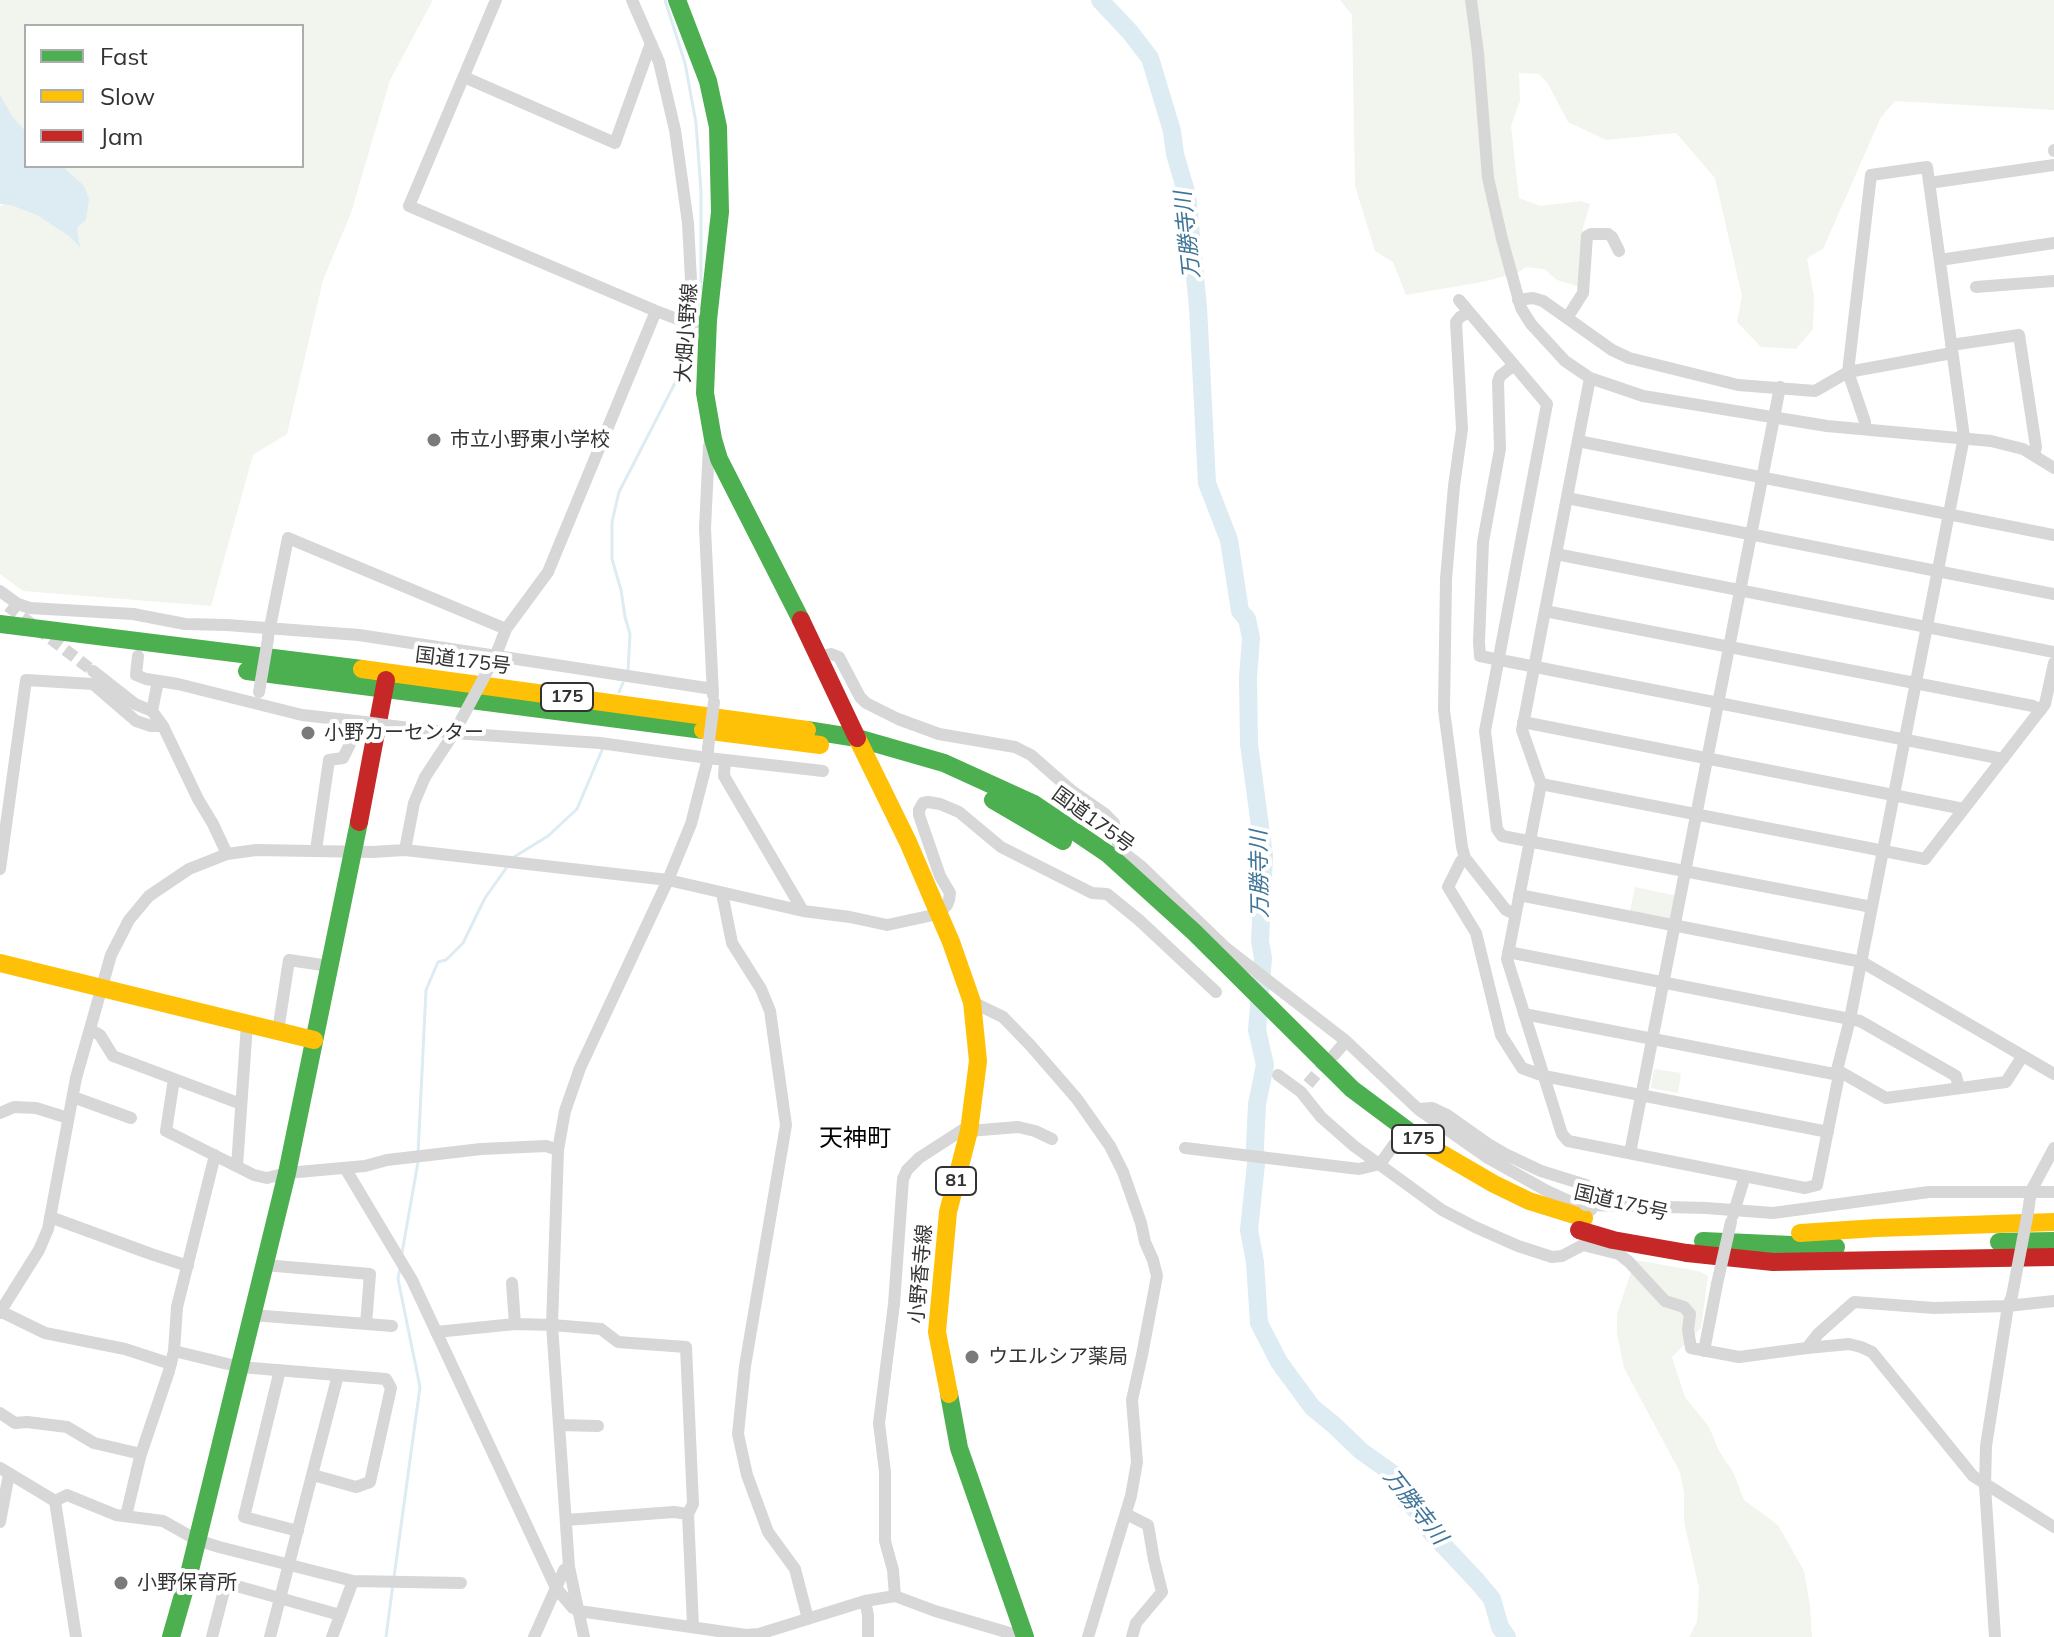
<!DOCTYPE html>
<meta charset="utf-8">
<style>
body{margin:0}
#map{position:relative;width:2054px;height:1637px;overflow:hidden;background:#fff;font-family:Mulish,sans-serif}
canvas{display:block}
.legend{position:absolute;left:24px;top:24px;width:280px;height:144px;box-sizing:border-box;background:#fff;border:2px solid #adadad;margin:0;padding:10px 14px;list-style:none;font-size:24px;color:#333}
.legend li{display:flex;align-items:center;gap:16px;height:40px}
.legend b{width:40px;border:2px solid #adadad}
</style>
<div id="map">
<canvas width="2054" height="1637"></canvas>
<ul class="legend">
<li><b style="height:10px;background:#4caf50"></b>Fast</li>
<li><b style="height:10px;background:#ffc107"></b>Slow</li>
<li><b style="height:10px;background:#c62828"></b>Jam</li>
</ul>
</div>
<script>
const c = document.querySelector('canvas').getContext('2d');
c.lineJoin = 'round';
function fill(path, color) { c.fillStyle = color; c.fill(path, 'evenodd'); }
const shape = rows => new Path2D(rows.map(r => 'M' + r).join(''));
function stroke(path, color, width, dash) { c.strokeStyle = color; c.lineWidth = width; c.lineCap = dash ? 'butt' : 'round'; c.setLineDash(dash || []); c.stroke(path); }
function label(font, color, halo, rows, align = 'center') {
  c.font = font + ' Mulish,"Noto Sans JP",sans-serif'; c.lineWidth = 8; c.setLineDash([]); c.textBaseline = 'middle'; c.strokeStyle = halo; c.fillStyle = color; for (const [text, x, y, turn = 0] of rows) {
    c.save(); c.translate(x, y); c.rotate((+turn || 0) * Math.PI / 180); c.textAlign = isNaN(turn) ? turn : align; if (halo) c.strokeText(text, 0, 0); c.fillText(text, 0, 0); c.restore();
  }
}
fill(shape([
 [0,0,433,0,390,80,351,213,323,280,287,434,253,455,211,606,23,591,0,574,0,206,17,200,53,166,302,166,302,26,26,26,26,139,0,112],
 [1340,0,2054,0,2054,110,1895,101,1881,117,1823,249,1807,258,1814,297,1813,329,1796,349,1761,347,1737,322,1742,296,1715,178,1676,133,1606,140,1568,122,1548,84,1539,74,1519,73,1520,101,1511,126,1519,198,1540,206,1581,201,1590,204,1583,227,1580,287,1557,280,1544,269,1526,267,1517,273,1482,282,1406,295,1393,262,1375,251,1355,186,1352,15],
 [1635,887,1677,896,1673,919,1630,911],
 [1654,1069,1681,1073,1678,1093,1651,1088],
 [1635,1260,1698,1271,1708,1276,1701,1328,1672,1357,1685,1397,1709,1427,1719,1451,1733,1472,1744,1500,1778,1525,1804,1571,1810,1606,1812,1637,1689,1637,1697,1622,1699,1588,1684,1522,1684,1493,1680,1472,1624,1368,1617,1334,1617,1314]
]), '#f1f5ed');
fill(shape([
 [0,95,12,116,26,132,26,166,62,166,84,186,89,199,86,220,78,226,77,231,80,247,69,236,37,215,11,205,0,204]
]), '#ddebf3');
stroke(shape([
 [665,0,685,63,696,123,701,191,701,289,695,319],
 [628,671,630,634,625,617,621,590,612,559,612,522,619,492,676,381,694,327],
 [619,692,623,683],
 [514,857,548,836,577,809,602,750],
 [418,1154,426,990,438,962,446,960,463,943,485,898,507,867],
 [402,1253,418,1162],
 [394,1577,420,1387,398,1279,400,1268],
 [386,1637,393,1584]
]), '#ddebf3', 3);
stroke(shape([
 [1100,0,1130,32,1150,58,1172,131,1175,154,1187,195,1198,307,1207,483,1229,540,1240,611,1247,619,1251,638,1248,677,1249,744,1264,856,1260,941,1263,958,1257,1030,1265,1065,1257,1104,1255,1146,1256,1164,1249,1230,1255,1262,1259,1323,1279,1362,1312,1407,1334,1425,1361,1451,1392,1473,1400,1485,1405,1500,1419,1513,1430,1531,1477,1581,1492,1599,1500,1627,1507,1637]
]), '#ddebf3', 18);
stroke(shape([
 [8,606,93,671],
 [1308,1084,1327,1062],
 [1388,1153,1407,1126]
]), '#d6d6d6', 12, [12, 6]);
stroke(shape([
 [496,0,409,206,656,311,688,323,708,320],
 [632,0,659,62,675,130,688,223,691,280,688,323],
 [1471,0,1478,53,1488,178,1502,239,1521,308,1531,324,1565,361,1590,378,1643,396,1827,426,1991,441,2023,449,2054,468],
 [464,77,615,143,651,43],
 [2054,150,2054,151],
 [1929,183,2054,165],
 [1940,260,2054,243],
 [1976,287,2054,281],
 [1459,300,1547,404,1485,731,1497,829,1502,836,1872,907],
 [1518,300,1533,298,1543,301,1612,350,1629,358,1738,385,1815,391,1848,372,1952,353],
 [1469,312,1460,317,1456,322,1462,429,1454,486,1446,579,1444,710,1462,847,1465,858,1506,910,1515,914],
 [1567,318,1583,293,1587,236,1591,234,1608,234,1612,237,1619,251],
 [1951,345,2019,335,2036,447,2034,455],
 [1514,365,1500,376,1498,382,1500,449,1483,542,1479,642,1480,656,2003,759],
 [1590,378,1522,730,1541,784,1507,959,1562,1134,1568,1141,1805,1188,1817,1185,1839,1075,1837,1070,1850,1019,1964,437,1927,167,1871,175,1848,372,1865,422,1865,429],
 [713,439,709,446,705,528,713,695],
 [1578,441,2054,535],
 [1567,498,2054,594],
 [1556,554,2054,652],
 [0,591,18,604,30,608,133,614,185,624,227,625,359,635,713,689],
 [1545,611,2033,706,2041,710],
 [268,637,288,538,506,629],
 [138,656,136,675,146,679,178,684,302,715,365,722],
 [495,657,506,629,548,572,656,311],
 [819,657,831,654,839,657,860,697,866,703,898,719,939,734,1015,747,1031,755,1072,791,1105,814,1114,823,1119,849,1142,867,1226,948,1346,1041,1418,1109,1488,1158,1547,1191,1569,1201,1585,1205],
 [93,671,135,704,152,711],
 [158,681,152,711,163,726,198,799,213,824,227,854],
 [1523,722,1964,809],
 [393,726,454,733,600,743,708,758,823,771],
 [725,760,724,776,803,911],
 [1541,784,1925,859,2045,704,2054,663],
 [316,850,329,760,343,758,355,734,356,721],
 [405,850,414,803,425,777,454,733],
 [1465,858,1461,861,1448,887,1476,933,1501,1035,1522,1068,1544,1076,1828,1132],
 [0,869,26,680,93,684,136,721,151,726,163,726],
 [722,893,732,943,761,989,770,1011,786,1125,745,1366,738,1434,747,1475,768,1532,795,1569,808,1619],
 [1519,895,1862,962,2054,1074],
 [1508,952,1860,1021,1956,1076,1959,1088],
 [972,1002,1003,1017,1031,1046,1077,1099,1110,1146,1123,1172,1141,1223,1145,1242,1153,1260,1157,1276,1142,1355,1132,1400,1137,1462,1131,1496,1088,1637],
 [1524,1014,1839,1075],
 [91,1030,100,1035,113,1056,241,1104],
 [278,1031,289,960,329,966],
 [1334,1055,1346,1041],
 [1837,1070,1886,1098,2006,1082,2022,1057],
 [1278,1075,1301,1092,1321,1117,1354,1146,1442,1210,1475,1227,1518,1246,1552,1257,1562,1256,1583,1245,1619,1254,1629,1262,1665,1301,1684,1307,1690,1314,1688,1330,1691,1348,1739,1357,1807,1348,1849,1344,1861,1347,1872,1352,1973,1476,2054,1527],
 [174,1079,166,1131,254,1175,267,1178,287,1173,365,1166,387,1160,481,1149,546,1146,558,1150],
 [73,1097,131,1118],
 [1418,1109,1432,1108,1447,1115,1488,1144,1505,1154,1541,1171,1586,1185,1591,1210],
 [0,1113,14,1107,36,1108,68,1118],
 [1185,1148,1359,1169,1380,1164,1388,1153],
 [1630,1153,1780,387],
 [237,1166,247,1024],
 [345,1168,412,1280,556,1588,573,1608,579,1611,746,1635,759,1634,865,1601,895,1596,935,1611,1023,1637],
 [1706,1208,1773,1213,1929,1192,2054,1192],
 [2028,1212,2031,1191,2054,1148],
 [1733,1215,1745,1176],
 [50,1217,151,1254,188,1266],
 [264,1265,370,1274,366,1324],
 [512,1283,515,1324],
 [0,1312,39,1250,48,1229,76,1078,111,955,129,920,149,896,189,869,227,854,256,850,372,852,405,850,668,880,803,911,850,917,887,925,938,914,947,905,949,900,950,893,940,876,919,815,919,810,923,803,928,802,940,804,959,812,1001,847,1092,893,1107,894,1139,920,1216,992],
 [0,1313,4,1313,45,1333,125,1349,171,1364],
 [252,1315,392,1326],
 [436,1332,515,1324,552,1325,601,1329,618,1342,686,1347,693,1504,688,1514,693,1626],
 [1807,1348,1818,1334,1854,1302,1934,1308,2008,1306,2054,1301],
 [174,1351,240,1367,386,1379,391,1388,370,1482,356,1487,313,1475],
 [1704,1351,1717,1284],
 [280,1370,244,1517,298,1531],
 [0,1413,15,1423,27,1422,67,1427,94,1443,141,1454],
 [559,1425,598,1426],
 [0,1468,55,1501,76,1637],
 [55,1501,67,1495,116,1515,163,1521,197,1540,219,1547,353,1581,461,1583],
 [1126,1514,1148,1525,1154,1560,1162,1592,1136,1623,1132,1637],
 [126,1516,140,1457,169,1371,174,1351,177,1307,215,1155],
 [566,1520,674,1512,688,1514],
 [0,1522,9,1474],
 [895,1596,893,1570,885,1541,885,1472,879,1423,894,1304,903,1179,907,1170,919,1158,964,1129,969,1131,1018,1127,1035,1131,1052,1139],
 [865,1601,868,1615,868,1637],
 [212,1637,226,1583,340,1615],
 [270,1637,338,1375],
 [332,1637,353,1581],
 [534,1637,564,1570,569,1567],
 [584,1637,569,1567,552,1325,558,1150,565,1111,580,1068,668,880,691,824,708,758,708,749],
 [1995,1637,1985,1486,1986,1446,2008,1306,2012,1296]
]), '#d7d7d7', 12);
stroke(shape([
 [677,0,708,81,718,127,720,212,708,320,705,393,713,439,719,459,801,620],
 [0,624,362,669],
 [247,671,703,730],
 [807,730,857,738,944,763,1034,804,1108,854,1194,932,1352,1089,1427,1145],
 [993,800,1063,841],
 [1703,1241,1836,1247],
 [1999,1242,2054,1241],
 [949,1394,959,1448,1025,1637],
 [171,1637,189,1574,287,1173,359,822]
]), '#4caf50', 18);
stroke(shape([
 [362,669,807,730],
 [703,730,820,745],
 [857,738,908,842,951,942,972,1002,978,1061,969,1131,948,1212,937,1332,949,1394],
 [0,963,314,1040],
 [1427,1145,1494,1184,1529,1201,1584,1218],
 [1800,1233,1877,1228,2054,1222]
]), '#ffc107', 18);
stroke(shape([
 [801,620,857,738],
 [359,822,386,680],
 [1687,1253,1773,1262,2054,1257]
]), '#c62828', 18);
stroke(shape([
 [259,692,268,639],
 [365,722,393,726],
 [454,733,495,657],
 [708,749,714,702],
 [1585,1205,1706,1208],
 [1717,1284,1731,1222],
 [2012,1296,2028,1212]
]), '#d7d7d7', 12);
stroke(shape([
 [1579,1230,1613,1240,1687,1253]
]), '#c62828', 18);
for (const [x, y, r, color] of [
 [434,440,8,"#7a7a7a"],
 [308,733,8,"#7a7a7a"],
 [972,1357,8,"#7a7a7a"],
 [121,1583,8,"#7a7a7a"]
]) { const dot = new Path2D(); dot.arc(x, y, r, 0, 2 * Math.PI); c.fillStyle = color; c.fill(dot); stroke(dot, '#fff', 3); }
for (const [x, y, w] of [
 [567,697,52],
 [1418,1139,52],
 [956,1181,40]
]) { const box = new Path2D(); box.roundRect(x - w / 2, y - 14, w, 28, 6); c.fillStyle = '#fff'; c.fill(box); stroke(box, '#333', 2); }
label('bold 18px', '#333', null, [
 ["175",567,697],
 ["175",1418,1139],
 ["81",956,1181]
]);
label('20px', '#333', '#fff', [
 ["大畑小野線",687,333,-86],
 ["国道175号",463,661,7],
 ["国道175号",1093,820,36],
 ["国道175号",1621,1203,13],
 ["小野香寺線",921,1274,-85]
]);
label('20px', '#333', '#fff', [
 ["市立小野東小学校",450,440],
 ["小野カーセンター",324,733],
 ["ウエルシア薬局",988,1357],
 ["小野保育所",137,1583]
], 'left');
label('italic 22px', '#3f7597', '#fff', [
 ["万勝寺川",1188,235,-96],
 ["万勝寺川",1260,874,-91],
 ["万勝寺川",1415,1507,52]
]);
label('24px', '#000', '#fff', [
 ["天神町",855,1139]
]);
</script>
